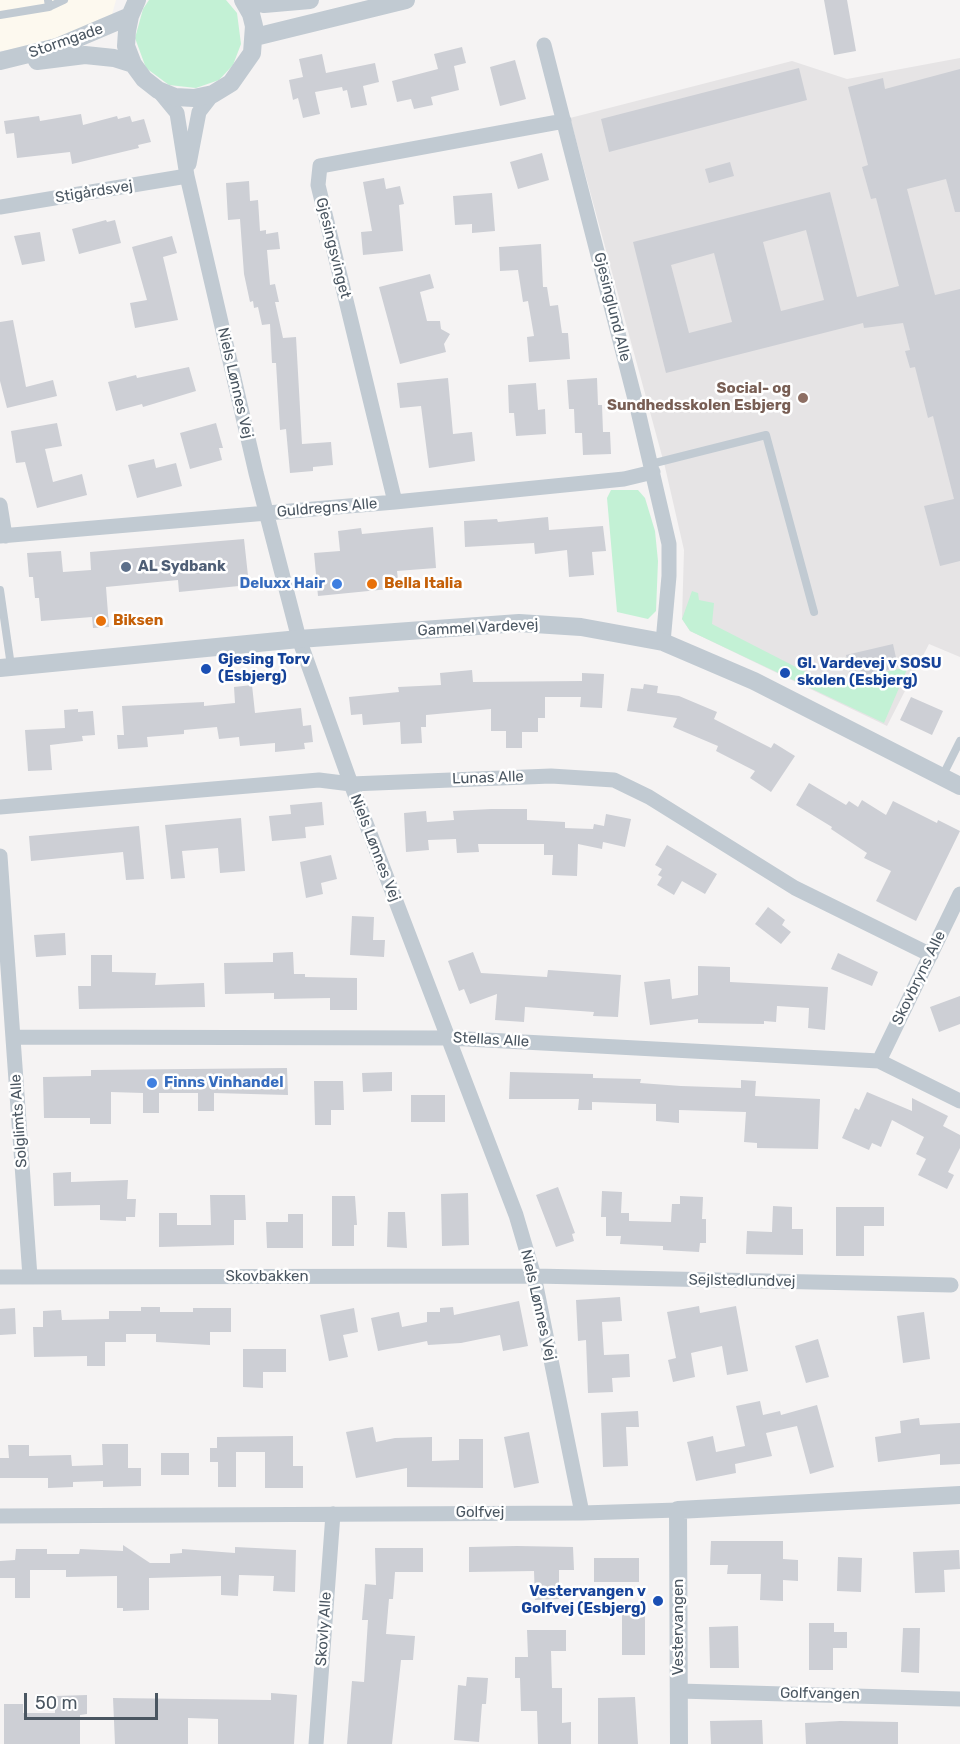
<!DOCTYPE html>
<meta charset="utf-8">
<style>
body{margin:0}
#map{position:relative;width:960px;height:1744px;overflow:hidden;background:#f5f3f3;font-family:Rubik,sans-serif}
canvas{display:block}
.scale{position:absolute;left:24px;top:1693px;width:134px;height:27px;box-sizing:border-box;border:3px solid #4a5661;border-top:0;padding-left:8px;font-size:18px;line-height:21px;white-space:nowrap;color:#4a5661;-webkit-text-stroke:4px #fff;paint-order:stroke}
</style>
<div id="map">
<canvas width="960" height="1744"></canvas>
<div class="scale">50 m</div>
</div>
<script>
const c = document.querySelector('canvas').getContext('2d');
c.lineJoin = 'round';
function fill(path, color) { c.fillStyle = color; c.fill(path, 'evenodd'); }
const shape = rows => new Path2D(rows.map(r => 'M' + r).join(''));
function stroke(path, color, width, dash) { c.strokeStyle = color; c.lineWidth = width; c.lineCap = dash ? 'butt' : 'round'; c.setLineDash(dash || []); c.stroke(path); }
function label(font, color, halo, rows, align = 'center') {
  c.font = font + ' Rubik,sans-serif'; c.lineWidth = 5; c.setLineDash([]); c.textBaseline = 'middle'; c.strokeStyle = halo; c.fillStyle = color; for (const [text, x, y, turn = 0] of rows) {
    c.save(); c.translate(x, y); c.rotate((+turn || 0) * Math.PI / 180); c.textAlign = isNaN(turn) ? turn : align; if (halo) c.strokeText(text, 0, 0); c.fillText(text, 0, 0); c.restore();
  }
}
fill(shape([
 [0,0,116,0,106,36,0,51]
]), '#fdf9ef');
fill(shape([
 [960,58,960,657,929,644,887,726,690,631,682,619,684,550,665,467,570,118,792,61,847,79]
]), '#e6e4e5');
fill(shape([
 [149,0,226,0,237,13,241,44,233,65,219,80,196,88,169,85,146,68,135,38,143,9],
 [611,490,638,490,645,498,655,531,658,561,656,611,648,619,617,612,607,498],
 [692,591,698,593,699,600,714,603,712,624,829,684,908,667,884,723,690,631,682,619]
]), '#c3f1d5');
fill(shape([
 [824,0,847,0,856,51,834,55],
 [462,47,466,63,454,66,459,90,431,97,433,105,414,109,411,99,397,102,392,81,438,69,434,54],
 [322,54,326,73,375,63,379,82,363,86,367,105,351,108,347,90,343,91,342,87,315,92,320,114,303,118,298,98,293,100,289,80,303,77,299,59],
 [515,60,526,99,500,106,490,67],
 [799,68,807,100,609,152,601,119],
 [960,69,960,212,955,212,946,179,907,189,935,295,960,289,960,561,940,566,924,506,954,499,933,416,928,418,915,367,910,368,905,351,910,350,903,323,864,328,863,323,666,373,633,242,830,192,857,297,899,286,876,198,871,199,862,167,868,165,848,87,883,78,885,89],
 [806,230,824,300,781,311,763,242],
 [714,253,732,322,689,333,671,265],
 [81,114,83,125,117,116,118,119,130,116,132,122,144,119,151,142,138,145,139,148,72,164,70,152,17,158,14,133,6,134,4,121,39,116,40,121],
 [542,153,549,180,518,189,510,162],
 [730,162,734,176,709,183,705,169],
 [384,178,386,189,400,186,404,204,399,205,403,251,363,255,361,232,372,231,363,182],
 [249,181,250,201,258,200,260,231,266,230,266,234,278,232,280,249,267,250,270,285,275,284,279,302,275,302,283,338,296,337,302,444,331,442,333,465,313,467,313,471,290,473,286,429,280,430,276,363,272,363,270,324,262,325,258,307,254,308,253,301,250,302,244,274,240,219,228,220,226,183],
 [492,193,495,231,472,233,472,224,455,225,453,196],
 [106,220,107,222,115,220,121,243,79,254,72,229],
 [40,232,45,261,22,265,14,236],
 [172,236,177,253,163,257,178,320,135,328,130,303,147,300,132,247],
 [541,244,543,287,547,287,550,306,558,305,562,333,568,333,570,359,529,362,527,337,534,336,528,301,523,302,518,270,500,271,499,247],
 [430,274,434,288,420,292,427,321,440,321,441,329,450,334,444,344,446,352,400,364,379,287],
 [13,320,26,387,53,380,57,396,7,408,0,381,0,322],
 [189,367,196,391,143,407,142,404,116,411,108,382,136,375,137,378],
 [448,378,453,434,472,432,475,461,429,468,421,406,400,408,397,383],
 [597,378,598,405,602,405,603,432,610,432,611,454,583,455,582,433,575,433,574,409,569,409,567,380],
 [536,383,538,410,545,409,546,434,516,436,514,413,509,413,508,385],
 [57,423,62,446,45,449,53,482,82,474,87,495,37,508,25,462,16,463,11,431],
 [216,423,223,448,219,448,222,460,190,469,180,433],
 [154,459,156,468,176,463,182,486,137,498,128,465],
 [548,517,549,530,603,526,606,551,592,552,594,575,569,577,567,550,535,554,534,543,465,547,464,521,497,519,498,522],
 [433,527,436,568,397,571,399,588,318,596,314,553,340,551,338,531,361,528,362,534],
 [244,539,249,585,179,592,178,580,106,587,109,627,93,628,92,617,41,621,39,598,35,598,33,577,29,577,27,553,61,551,63,572,91,570,90,552],
 [893,644,898,667,851,679,846,655],
 [472,670,473,682,582,681,582,673,604,674,602,708,580,707,581,697,545,697,545,718,538,718,538,732,522,732,522,748,506,748,506,731,491,731,491,709,426,715,426,727,421,727,422,743,401,744,400,722,363,725,362,714,351,715,349,697,399,692,398,687,441,685,440,673],
 [644,684,658,686,657,693,679,696,717,712,714,719,771,748,774,743,795,756,771,792,750,778,755,771,716,751,718,746,673,727,677,718,627,711,631,688,643,689],
 [252,685,255,713,301,708,303,726,311,725,313,742,304,743,305,749,275,752,275,743,240,746,239,737,219,739,217,727,184,730,184,734,147,737,148,747,118,749,117,735,124,735,122,706,204,702,204,706,235,703,234,687],
 [911,697,943,711,932,735,900,720],
 [78,709,78,712,93,711,95,735,82,736,83,741,50,745,52,770,28,771,25,730,65,728,64,710],
 [809,783,846,805,849,801,858,807,862,800,886,815,893,801,937,823,938,820,960,831,916,921,876,901,891,871,864,858,867,853,831,829,832,827,796,805],
 [322,802,324,825,305,827,306,838,272,841,269,816,291,814,290,805],
 [491,809,527,809,527,820,565,822,565,828,593,829,594,824,604,826,606,814,631,819,625,847,603,842,602,849,578,844,577,876,552,875,553,855,544,855,544,844,478,844,479,852,457,853,456,839,428,840,429,850,406,852,404,813,426,811,427,822,454,820,453,811],
 [241,818,245,871,220,873,218,848,182,851,185,878,171,879,165,825],
 [139,826,144,879,126,880,123,852,31,861,29,836],
 [667,845,717,874,705,894,682,881,674,895,657,885,662,877,658,875,662,869,655,865],
 [331,855,337,879,321,883,323,894,306,898,300,862],
 [768,907,785,920,782,925,791,932,781,944,755,924],
 [352,916,374,917,373,940,385,940,384,957,350,955],
 [65,933,66,955,36,957,34,935],
 [293,952,294,974,305,974,305,977,357,978,357,1010,330,1010,330,998,274,999,274,993,225,994,224,963,273,962,273,953],
 [473,952,481,973,547,977,548,970,621,975,618,1017,593,1016,594,1012,525,1007,524,1022,495,1020,497,994,470,1004,464,989,459,991,448,961],
 [838,953,878,972,872,986,831,969],
 [91,955,112,955,112,972,156,973,155,985,204,983,205,1007,79,1009,78,986,91,986],
 [698,966,730,967,730,982,828,987,825,1030,808,1028,809,1008,777,1006,776,1022,764,1021,764,1024,698,1023,698,1019,650,1025,644,982,670,979,672,999,698,995],
 [960,996,960,1024,939,1032,930,1007],
 [287,1068,288,1095,214,1093,214,1111,198,1111,198,1093,159,1093,159,1113,143,1113,143,1093,111,1092,111,1124,90,1124,90,1118,44,1118,43,1077,91,1076,91,1070],
 [392,1072,392,1091,363,1092,362,1073],
 [510,1072,593,1074,593,1078,641,1079,640,1083,681,1086,741,1088,741,1080,756,1081,755,1096,820,1099,818,1149,757,1148,757,1143,744,1142,746,1112,679,1110,679,1123,656,1121,656,1104,592,1102,592,1110,578,1110,579,1099,509,1099],
 [314,1081,343,1081,344,1110,331,1110,331,1125,315,1125],
 [867,1092,912,1111,912,1098,948,1116,943,1126,960,1135,960,1148,948,1172,954,1175,947,1189,918,1175,926,1159,916,1154,924,1137,892,1120,881,1147,872,1143,869,1150,842,1138,855,1108,859,1110],
 [411,1095,445,1095,445,1122,411,1122],
 [71,1172,71,1182,128,1180,127,1199,136,1199,135,1217,126,1217,126,1221,100,1220,100,1205,54,1206,53,1173],
 [558,1187,575,1233,572,1234,574,1241,556,1247,536,1195],
 [602,1191,622,1192,621,1213,629,1213,629,1221,671,1222,672,1204,680,1204,680,1196,703,1197,702,1219,706,1219,706,1243,700,1243,699,1252,663,1250,663,1246,620,1244,621,1236,606,1236,606,1217,601,1217],
 [468,1193,469,1245,442,1246,441,1194],
 [210,1195,245,1195,246,1220,234,1220,234,1245,159,1247,159,1213,177,1213,177,1225,211,1225],
 [332,1196,355,1196,357,1225,354,1225,354,1246,332,1246],
 [773,1206,792,1207,792,1229,803,1229,803,1255,746,1254,747,1231,772,1232],
 [836,1207,884,1207,884,1226,864,1226,864,1256,836,1256],
 [388,1212,405,1212,407,1248,387,1247],
 [288,1214,303,1214,303,1248,267,1248,266,1222,288,1222],
 [620,1297,622,1321,602,1322,604,1355,629,1354,630,1377,612,1378,613,1392,588,1393,586,1340,578,1341,576,1300],
 [519,1301,528,1346,503,1351,500,1335,461,1343,428,1345,427,1341,378,1351,371,1318,399,1312,402,1327,427,1322,427,1312,440,1312,440,1308,453,1307,454,1315],
 [699,1306,700,1313,736,1306,748,1371,727,1375,722,1346,691,1353,695,1377,673,1382,668,1360,676,1358,667,1312],
 [141,1307,160,1307,160,1312,193,1312,193,1308,231,1308,231,1332,210,1332,210,1345,156,1342,156,1334,126,1334,126,1342,105,1342,105,1366,87,1366,87,1356,34,1357,33,1327,43,1327,43,1311,61,1310,62,1320,109,1319,109,1311,141,1311],
 [15,1308,16,1334,0,1335,0,1309],
 [354,1308,358,1332,343,1335,348,1357,329,1361,320,1315],
 [924,1312,930,1359,903,1363,897,1316],
 [818,1339,829,1377,806,1383,795,1346],
 [243,1349,286,1349,286,1372,263,1372,263,1388,243,1387],
 [760,1401,763,1415,780,1411,781,1415,817,1405,834,1467,810,1474,797,1426,766,1433,772,1456,735,1464,736,1473,696,1481,687,1442,713,1436,716,1452,745,1446,736,1406],
 [638,1411,639,1427,626,1427,628,1466,603,1467,601,1413],
 [919,1418,920,1425,960,1423,960,1464,940,1465,940,1454,878,1462,875,1437,901,1433,900,1421],
 [373,1427,376,1442,395,1438,432,1437,432,1461,459,1460,459,1439,483,1439,483,1488,407,1487,407,1468,356,1478,346,1432],
 [529,1432,539,1483,514,1488,504,1437],
 [293,1436,293,1466,303,1466,303,1488,265,1488,265,1452,236,1452,236,1487,218,1487,218,1462,210,1462,210,1448,217,1448,217,1437],
 [102,1444,128,1444,128,1468,141,1468,141,1486,103,1487,103,1481,73,1482,73,1487,48,1488,48,1478,0,1478,0,1458,9,1458,8,1445,29,1445,29,1456,71,1455,72,1466,103,1465],
 [161,1453,189,1453,189,1475,161,1475],
 [711,1541,783,1541,783,1559,798,1560,798,1581,783,1580,783,1601,760,1600,761,1574,727,1574,728,1565,710,1565],
 [123,1545,150,1563,170,1563,170,1554,182,1553,182,1549,235,1553,235,1547,296,1550,295,1592,273,1591,274,1576,239,1575,238,1596,221,1595,221,1576,149,1578,149,1610,123,1611,123,1608,117,1608,117,1576,66,1577,66,1570,30,1570,30,1598,15,1598,15,1578,0,1578,0,1561,15,1560,16,1549,47,1549,47,1554,79,1554,80,1549,123,1551],
 [517,1546,573,1547,574,1570,559,1570,559,1599,535,1600,534,1571,469,1572,469,1547],
 [375,1548,423,1548,423,1572,395,1572,393,1599,389,1599,386,1634,415,1636,413,1660,401,1660,392,1744,347,1744,352,1681,364,1682,368,1620,362,1620,365,1584,376,1585],
 [959,1550,960,1569,944,1570,945,1592,915,1593,913,1552],
 [838,1557,862,1558,861,1592,837,1591],
 [594,1558,639,1558,639,1582,594,1582],
 [622,1610,645,1610,645,1655,622,1655],
 [809,1623,834,1623,834,1632,847,1632,847,1648,833,1648,833,1670,809,1670],
 [738,1626,739,1668,710,1668,709,1627],
 [903,1628,920,1628,919,1673,901,1672],
 [527,1630,566,1630,566,1651,551,1651,552,1688,562,1688,562,1723,571,1722,571,1744,538,1744,537,1711,521,1711,520,1678,515,1678,515,1657,528,1657],
 [467,1677,488,1678,486,1704,482,1704,479,1742,454,1740,458,1685,466,1686],
 [271,1693,297,1695,294,1744,218,1744,218,1719,188,1718,188,1744,115,1744,113,1698,271,1700],
 [87,1695,87,1714,80,1715,80,1744,4,1744,4,1704,23,1704,23,1713,55,1713,55,1696],
 [635,1697,638,1744,598,1744,598,1698],
 [762,1720,763,1744,711,1744,710,1721],
 [840,1721,898,1722,898,1744,806,1744,805,1723]
]), '#cdcfd5');
stroke(shape([
 [48,0,49,7,64,0],
 [0,15,49,7],
 [651,464,766,435,814,612],
 [0,590,11,666],
 [942,777,960,741]
]), '#c1cad2', 8);
stroke(shape([
 [544,45,638,411,669,544,669,576,663,642],
 [158,90,177,113,187,176,256,473,299,639,351,784,516,1215,534,1276,582,1513],
 [189,164,199,112,213,94],
 [0,207,187,176],
 [395,502,318,185,320,166,564,121],
 [0,505,5,536],
 [0,536,395,502,624,479,653,472],
 [0,807,319,780,351,784,551,776,614,780,649,797,795,888,931,955],
 [0,856,30,1277],
 [13,1037,449,1038,879,1061,960,1101],
 [879,1061,960,894],
 [0,1277,534,1276,951,1285],
 [0,1516,582,1513,678,1510],
 [679,1691,960,1699],
 [316,1744,333,1514]
]), '#c1cad2', 15);
stroke(shape([
 [137,0,130,16,127,31,126,46,133,64,144,79,158,90,175,97,194,98,213,94,231,83,252,53,254,26,251,14,243,0],
 [248,0,264,4,310,0],
 [255,37,406,0],
 [0,61,57,47,130,16],
 [37,61,85,55,114,58,133,64],
 [0,668,299,639,519,623,581,627,663,642,754,681,960,786],
 [679,1744,678,1510,960,1495]
]), '#c1cad2', 18);
for (const [x, y, r, color] of [
 [803,398,6,"#8d6e63"],
 [126,567,6,"#5c6f8a"],
 [337,584,6,"#3f7fe0"],
 [372,584,6,"#e8710a"],
 [101,621,6,"#e8710a"],
 [206,669,6,"#1a4fb4"],
 [785,673,6,"#1a4fb4"],
 [152,1083,6,"#3f7fe0"],
 [658,1601,6,"#1a4fb4"]
]) { const dot = new Path2D(); dot.arc(x, y, r, 0, 2 * Math.PI); c.fillStyle = color; c.fill(dot); stroke(dot, '#fff', 2); }
label('15px', '#4a5661', '#fff', [
 ["Stormgade",66,41,-19],
 ["Stigårdsvej",94,192,-9],
 ["Gjesingsvinget",333,248,76],
 ["Gjesinglund Alle",612,307,76],
 ["Niels Lønnes Vej",235,383,77],
 ["Guldregns Alle",327,508,-5],
 ["Gammel Vardevej",478,628,-3],
 ["Lunas Alle",488,778,-2],
 ["Niels Lønnes Vej",375,848,69],
 ["Skovbryns Alle",919,978,-64],
 ["Stellas Alle",491,1040,3],
 ["Solglimts Alle",19,1121,-94],
 ["Skovbakken",267,1277],
 ["Sejlstedlundvej",742,1281,1],
 ["Niels Lønnes Vej",538,1305,77],
 ["Golfvej",480,1513],
 ["Vestervangen",679,1627,-90],
 ["Skovly Alle",324,1629,-86],
 ["Golfvangen",820,1694,1]
]);
label('bold 15px', '#785e54', '#fff', [
 ["Social- og",791,389],
 ["Sundhedsskolen Esbjerg",791,406]
], 'right');
label('bold 15px', '#4e5e75', '#fff', [
 ["AL Sydbank",138,567]
], 'left');
label('bold 15px', '#366cbe', '#fff', [
 ["Deluxx Hair",325,584],
 ["Finns Vinhandel",164,1083,"left"]
], 'right');
label('bold 15px', '#c56008', '#fff', [
 ["Bella Italia",384,584],
 ["Biksen",113,621]
], 'left');
label('bold 15px', '#164399', '#fff', [
 ["Gjesing Torv",218,660],
 ["(Esbjerg)",218,677],
 ["Gl. Vardevej v SOSU",797,664],
 ["skolen (Esbjerg)",797,681],
 ["Vestervangen v",646,1592,"right"],
 ["Golfvej (Esbjerg)",646,1609,"right"]
], 'left');
</script>
